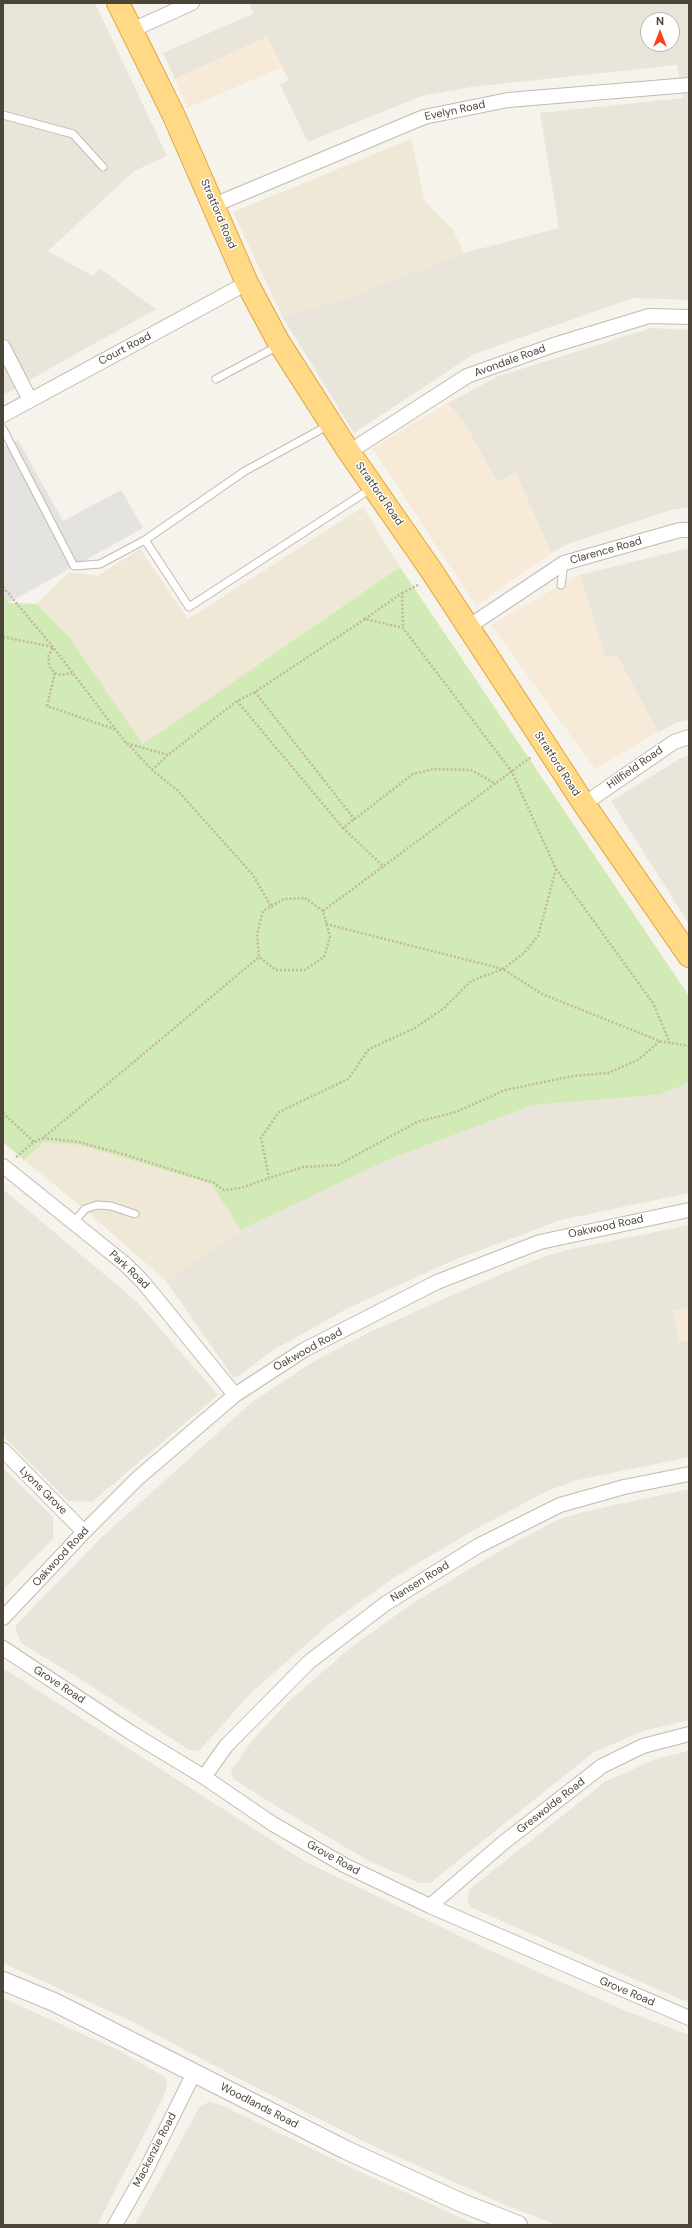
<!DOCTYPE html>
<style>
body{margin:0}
#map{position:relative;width:692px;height:2228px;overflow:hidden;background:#f6f3ec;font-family:"DM Sans",sans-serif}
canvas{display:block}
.frame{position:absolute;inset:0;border:4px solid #4b4439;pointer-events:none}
.north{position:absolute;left:640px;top:12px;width:40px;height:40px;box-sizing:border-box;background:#fff;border:1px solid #b7b4b0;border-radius:50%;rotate:0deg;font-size:11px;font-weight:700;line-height:16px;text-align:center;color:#4b4439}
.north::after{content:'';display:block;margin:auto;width:14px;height:18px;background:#fc3f1d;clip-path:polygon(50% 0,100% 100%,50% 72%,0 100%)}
</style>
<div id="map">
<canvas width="692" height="2228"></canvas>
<div class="frame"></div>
<div class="north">N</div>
</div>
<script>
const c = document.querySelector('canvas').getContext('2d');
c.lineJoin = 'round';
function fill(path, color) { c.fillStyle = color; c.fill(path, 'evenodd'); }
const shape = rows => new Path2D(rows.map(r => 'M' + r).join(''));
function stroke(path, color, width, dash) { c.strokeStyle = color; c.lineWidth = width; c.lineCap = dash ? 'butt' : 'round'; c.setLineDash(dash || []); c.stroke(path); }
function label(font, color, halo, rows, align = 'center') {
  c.font = font + ' "DM Sans",sans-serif'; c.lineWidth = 3; c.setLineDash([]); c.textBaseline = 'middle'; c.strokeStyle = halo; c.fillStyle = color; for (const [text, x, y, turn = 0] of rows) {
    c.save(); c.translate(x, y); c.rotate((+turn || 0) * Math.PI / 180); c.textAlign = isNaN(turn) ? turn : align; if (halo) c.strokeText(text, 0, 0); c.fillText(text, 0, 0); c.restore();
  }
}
fill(shape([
 [19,3,95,3,167,156,134,171,48,251,93,276,99,268,156,309,3,395,3,5],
 [249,3,689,3,689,300,633,298,474,354,354,433,282,316,341,300,464,253,559,228,540,113,683,98,677,65,471,87,422,96,308,142,280,85,289,80,267,37,175,79,163,53,253,14],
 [648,20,672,20,672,44,648,44],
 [651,328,689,330,689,508,675,509,570,543,551,553,516,474,497,482,463,421,448,403,499,376],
 [689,548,689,720,678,722,658,732,617,656,605,657,580,575],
 [689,755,689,924,611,801,681,758],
 [689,1083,689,1193,561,1220,454,1260,348,1308,272,1351,238,1376,233,1377,166,1281,241,1230,390,1159,534,1105,658,1095],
 [3,1189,137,1302,218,1395,92,1502,68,1501,3,1436],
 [689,1225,689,1308,674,1311,679,1342,689,1340,689,1457,578,1480,549,1490,474,1530,393,1578,328,1625,251,1693,199,1751,189,1750,93,1687,21,1643,15,1626,101,1538,252,1402,316,1360,368,1333,459,1292,543,1257,567,1250],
 [3,1468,53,1517,53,1539,3,1590],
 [689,1489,689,1720,643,1731,594,1752,430,1883,419,1883,367,1860,281,1809,233,1779,231,1771,254,1738,289,1701,349,1649,410,1605,494,1554,557,1520,583,1512],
 [3,1668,304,1861,489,1950,626,2011,689,2035,689,2225,558,2225,510,2207,369,2144,230,2074,131,2021,3,1963],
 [689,1751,689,2003,470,1907,467,1899,470,1889,606,1781,659,1758],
 [3,1998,118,2050,165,2077,167,2086,163,2098,97,2225,3,2225],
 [209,2102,221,2105,356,2170,477,2225,135,2225,200,2106]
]), '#eae5da');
fill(shape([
 [267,37,282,67,188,108,175,79],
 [448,403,463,421,497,481,516,473,551,553,476,606,372,448],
 [580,574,605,657,617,656,658,732,595,769,491,625],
 [689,1308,689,1340,679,1342,673,1311]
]), '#f7ead8');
fill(shape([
 [411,139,425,202,453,230,464,253,341,300,282,316,233,212],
 [363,507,400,567,143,744,69,637,37,604,69,572,98,576,140,549,188,619],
 [44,1142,80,1145,211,1184,241,1230,166,1281,83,1208,24,1160]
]), '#efe8d6');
fill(shape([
 [400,567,689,996,689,1083,658,1095,534,1105,390,1159,241,1230,211,1184,80,1145,44,1142,24,1160,3,1142,3,593,8,603,37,604,69,637,143,744]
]), '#d2eab5');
fill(shape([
 [18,440,63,521,121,490,143,528,8,603,3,593,3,447]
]), '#e5e3e0');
const service = shape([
 [3,115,73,134,103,167],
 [216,379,278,346],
 [329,425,245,471,145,540,189,607,372,488],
 [3,429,74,566,100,564,145,540],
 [561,585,564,564],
 [73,1223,85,1209,97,1205,111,1206,135,1214]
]);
const minor = shape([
 [132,30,192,3],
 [214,205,424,117,508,100,689,85],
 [3,347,30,400],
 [3,415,247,283],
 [349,452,467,376,554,345,649,316,689,317],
 [468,627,564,563,680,530,689,530],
 [584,804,674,742,689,737],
 [3,1166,125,1264,143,1282,235,1395],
 [3,1450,84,1532],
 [3,1618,84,1532,138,1478,235,1395,304,1350,437,1282,540,1242,689,1210],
 [3,1648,130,1732,204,1777,273,1824,344,1865,430,1906,689,2018],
 [204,1777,226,1746,309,1662,385,1604,478,1546,560,1505,624,1487,689,1474],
 [430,1906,503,1843,602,1766,643,1746,689,1734],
 [115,2225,144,2174,194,2073]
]);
const tertiary = shape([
 [3,1981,54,2002,346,2150,462,2203,518,2225]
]);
const trunk = shape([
 [118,3,174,116,247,283,278,341,349,452,431,570,584,804,689,956]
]);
stroke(service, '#c2bbae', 9);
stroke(minor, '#c2bbae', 16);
stroke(tertiary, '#c2bbae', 20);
stroke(trunk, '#e0a43c', 24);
stroke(shape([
 [3,4,8,3],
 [3,587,53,647,126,743,168,755,237,701,255,692,365,619,403,628,512,772,556,869,653,1003,670,1043],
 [402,593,418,585],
 [365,619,402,593,403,628],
 [3,637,53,647,48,657,50,667,55,673,61,675,73,673],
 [55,673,47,706,117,730],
 [255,692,355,820],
 [237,701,343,828,413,774,434,769,471,770,496,784],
 [127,743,152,770,177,790,253,875,272,908],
 [152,770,168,755],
 [343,828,384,867],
 [556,869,538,936,524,953,503,969,471,981,444,1008,415,1028,369,1049,348,1079,279,1112,261,1138,269,1178,303,1167,338,1165,417,1122,456,1112,505,1090,573,1076,608,1073,638,1060,660,1041],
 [305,898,323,911,330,937,324,957,305,970,276,970,259,957,257,934,263,911,284,899,305,898],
 [323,911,531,757],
 [326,924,503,969,542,994,660,1041,689,1046],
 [3,1113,34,1142],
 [43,1138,79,1142,126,1155,214,1183,224,1190,241,1188,269,1178],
 [16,1157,34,1142,43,1138,259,957]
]), '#c4b79f', 2.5, [2, 2]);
stroke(service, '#fff', 7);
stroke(minor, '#fff', 14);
stroke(tertiary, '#fff', 18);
stroke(trunk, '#ffd985', 22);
label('11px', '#4b4439', '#fff', [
 ["Evelyn Road",455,111,-12],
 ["Stratford Road",218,214,67],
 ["Court Road",125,349,-28],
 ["Avondale Road",510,361,-20],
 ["Stratford Road",379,494,55],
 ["Clarence Road",606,551,-16],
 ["Stratford Road",557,764,57],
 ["Hillfield Road",635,768,-35],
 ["Oakwood Road",606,1227,-12],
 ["Park Road",129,1270,43],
 ["Oakwood Road",308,1350,-29],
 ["Lyons Grove",43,1491,45],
 ["Oakwood Road",61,1557,-47],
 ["Nansen Road",420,1582,-32],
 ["Grove Road",59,1685,33],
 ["Greswolde Road",551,1806,-38],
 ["Grove Road",333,1858,29],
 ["Grove Road",627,1992,23],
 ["Woodlands Road",259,2106,27],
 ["Mackenzie Road",155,2150,-63]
]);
</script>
